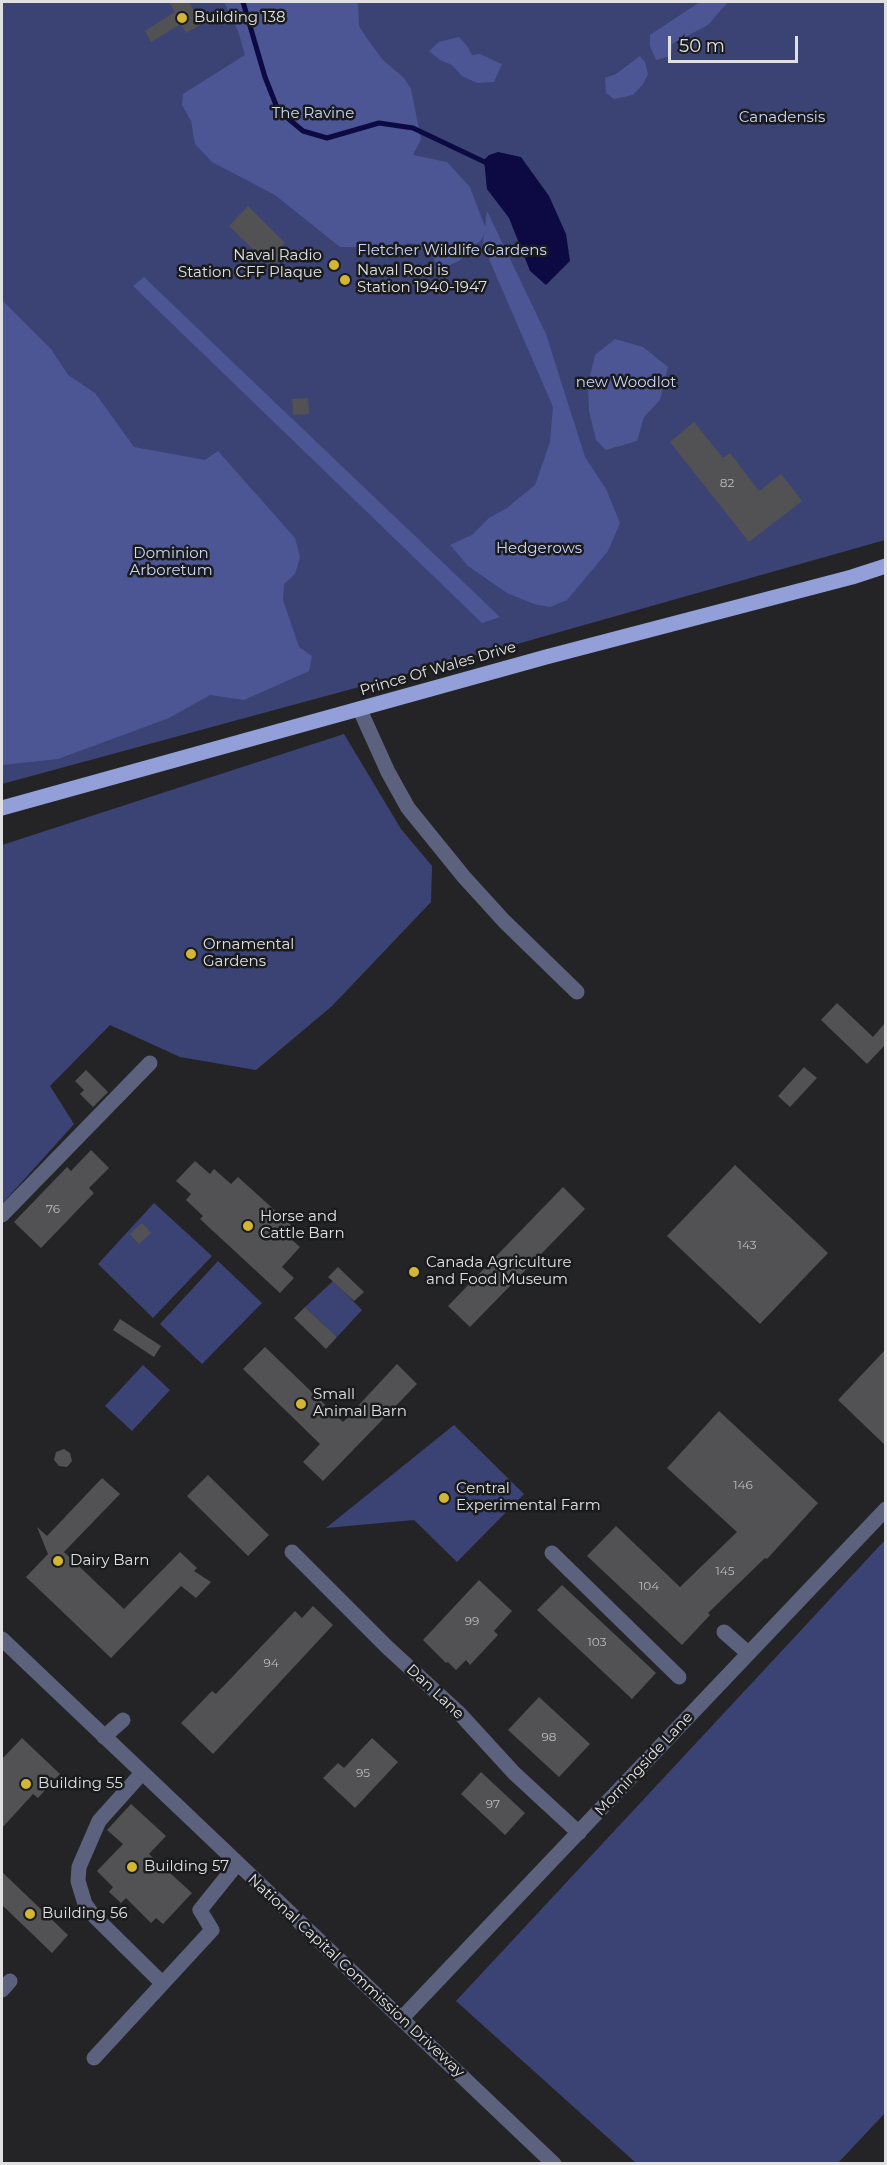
<!DOCTYPE html>
<style>
body{margin:0}
#map{position:relative;width:887px;height:2165px;overflow:hidden;background:#242427;font-family:Montserrat,sans-serif}
canvas{display:block}
.frame{position:absolute;inset:0;border:3px solid #e0e0e2;pointer-events:none}
.scale{position:absolute;left:668px;top:36px;width:130px;height:27px;box-sizing:border-box;border:3px solid #e0e0e2;border-top:0;padding-left:8px;font-size:18px;line-height:21px;white-space:nowrap;color:#e0e0e2;-webkit-text-stroke:4px #1a1b1d;paint-order:stroke}
</style>
<div id="map">
<canvas width="887" height="2165"></canvas>
<div class="frame"></div>
<div class="scale">50 m</div>
</div>
<script>
const c = document.querySelector('canvas').getContext('2d');
c.lineJoin = 'round';
function fill(path, color) { c.fillStyle = color; c.fill(path, 'evenodd'); }
const shape = rows => new Path2D(rows.map(r => 'M' + r).join(''));
function stroke(path, color, width, dash) { c.strokeStyle = color; c.lineWidth = width; c.lineCap = dash ? 'butt' : 'round'; c.setLineDash(dash || []); c.stroke(path); }
function label(font, color, halo, rows, align = 'center') {
  c.font = font + ' Montserrat,sans-serif'; c.lineWidth = 5; c.setLineDash([]); c.textBaseline = 'middle'; c.strokeStyle = halo; c.fillStyle = color; for (const [text, x, y, turn = 0] of rows) {
    c.save(); c.translate(x, y); c.rotate((+turn || 0) * Math.PI / 180); c.textAlign = isNaN(turn) ? turn : align; if (halo) c.strokeText(text, 0, 0); c.fillText(text, 0, 0); c.restore();
  }
}
fill(shape([
 [2,2,885,2,885,540,510,646,2,784],
 [344,734,401,829,432,866,431,902,332,1006,256,1070,180,1057,110,1025,50,1086,74,1124,2,1204,2,845],
 [154,1203,212,1256,153,1318,98,1264],
 [218,1261,262,1303,202,1364,160,1324],
 [333,1281,362,1310,337,1337,305,1307],
 [143,1365,170,1390,132,1431,105,1406],
 [454,1425,524,1494,457,1562,414,1520,326,1528],
 [885,1540,885,2113,838,2163,636,2163,456,2001]
]), '#3b4374');
fill(shape([
 [224,2,358,2,359,26,368,40,383,60,404,78,411,89,421,139,413,155,447,162,470,187,485,227,487,211,546,334,585,457,606,489,620,523,608,551,567,600,550,607,534,604,507,593,468,566,450,545,472,535,489,518,507,508,535,485,550,442,553,407,489,259,483,243,484,234,482,239,459,261,439,270,432,255,412,243,389,247,340,247,275,195,212,162,195,144,191,121,182,105,183,94,245,55,238,31],
 [700,2,728,2,708,25,672,44,671,56,656,60,650,46,650,35],
 [459,37,467,46,472,55,480,54,502,64,494,82,477,83,462,76,452,65,440,60,429,51,439,42],
 [640,56,645,62,648,74,643,84,633,95,614,99,606,93,605,78,616,74],
 [144,277,241,370,500,617,482,623,133,286],
 [2,300,51,349,68,375,95,393,134,447,205,460,218,451,295,538,300,557,295,574,284,584,283,600,299,647,312,656,309,671,244,700,210,695,169,718,58,759,2,765],
 [615,339,643,347,668,367,660,400,644,417,637,441,606,450,596,440,589,411,588,384,595,355]
]), '#4c5695');
fill(shape([
 [498,152,521,157,549,196,566,234,570,261,546,285,530,271,509,218,487,189,484,160,489,155]
]), '#0d0943');
stroke(shape([
 [243,2,265,77,278,110,303,131,327,138,379,123,413,128,491,165]
]), '#0d0943', 5);
fill(shape([
 [169,2,189,2,202,24,186,33,181,24,151,42,145,31,175,12],
 [248,206,285,243,277,252,282,256,272,267,229,226],
 [308,398,309,414,293,415,292,399],
 [694,422,723,458,730,453,759,491,781,474,802,501,749,542,670,442],
 [837,1003,873,1037,885,1023,885,1045,867,1064,821,1020],
 [804,1067,817,1078,790,1107,778,1096],
 [86,1070,108,1092,93,1107,80,1094,84,1090,75,1081],
 [91,1150,109,1168,89,1188,94,1193,41,1248,14,1222,67,1167,71,1171],
 [195,1161,210,1174,214,1169,231,1184,238,1177,291,1225,283,1232,300,1247,282,1267,294,1278,280,1293,200,1219,203,1216,186,1200,191,1194,176,1181],
 [735,1165,828,1253,760,1324,667,1236],
 [563,1187,585,1209,470,1327,448,1306],
 [142,1223,151,1233,139,1244,130,1234],
 [338,1267,364,1292,354,1301,328,1277],
 [305,1307,337,1337,326,1349,294,1318],
 [120,1319,161,1346,154,1357,113,1330],
 [265,1347,343,1422,397,1364,417,1384,323,1481,303,1462,320,1444,243,1369],
 [885,1350,885,1445,838,1400],
 [719,1411,818,1503,767,1559,765,1558,708,1613,710,1615,682,1645,587,1556,616,1526,680,1587,737,1532,667,1468],
 [64,1449,70,1453,72,1461,67,1467,59,1466,54,1460,56,1452],
 [208,1475,269,1535,248,1556,187,1496],
 [102,1478,120,1494,64,1552,124,1609,180,1552,197,1568,194,1571,211,1582,196,1598,181,1586,111,1658,26,1577,48,1554,37,1527,47,1536],
 [479,1580,512,1611,494,1631,498,1635,470,1665,466,1660,456,1670,448,1662,446,1663,423,1640],
 [562,1585,656,1673,632,1699,537,1610],
 [313,1606,333,1625,213,1754,181,1723,212,1691,216,1694,295,1611,302,1618],
 [539,1697,590,1744,559,1777,508,1730],
 [22,1738,60,1774,38,1798,33,1794,2,1828,2,1759],
 [372,1738,398,1762,355,1808,323,1778,338,1763,344,1768],
 [481,1772,525,1813,505,1835,461,1794],
 [131,1804,166,1836,149,1854,192,1893,163,1924,156,1918,151,1923,126,1898,121,1903,109,1892,113,1887,97,1871,123,1844,107,1830],
 [2,1872,68,1935,52,1953,2,1905]
]), '#525255');
stroke(shape([
 [360,710,388,772,408,808,464,877,504,921,577,992],
 [2,1215,150,1063],
 [292,1552,387,1647,460,1714,514,1773,579,1833],
 [552,1553,679,1677],
 [724,1632,748,1653],
 [2,1639,554,2164],
 [104,1737,123,1720],
 [142,1773,99,1821,79,1867,78,1881,85,1904,93,1915,162,1983],
 [2,1990,10,1981],
 [402,2018,886,1509],
 [94,2058,212,1930,200,1910,237,1864]
]), '#5c627e', 15);
stroke(shape([
 [2,808,546,657,852,577,886,566]
]), '#939fd9', 15);
for (const [x, y, r, color] of [
 [182,18,6,"#d4b635"],
 [334,265,6,"#d4b635"],
 [345,280,6,"#d4b635"],
 [191,954,6,"#d4b635"],
 [248,1226,6,"#d4b635"],
 [414,1272,6,"#d4b635"],
 [301,1404,6,"#d4b635"],
 [444,1498,6,"#d4b635"],
 [58,1561,6,"#d4b635"],
 [26,1784,6,"#d4b635"],
 [132,1867,6,"#d4b635"],
 [30,1914,6,"#d4b635"]
]) { const dot = new Path2D(); dot.arc(x, y, r, 0, 2 * Math.PI); c.fillStyle = color; c.fill(dot); stroke(dot, '#1a1b1d', 2); }
label('12px', '#bcbcbf', null, [
 ["82",727,483],
 ["76",53,1209],
 ["143",747,1245],
 ["146",743,1485],
 ["145",725,1571],
 ["104",649,1586],
 ["99",472,1621],
 ["103",597,1642],
 ["94",271,1663],
 ["98",549,1737],
 ["95",363,1773],
 ["97",493,1804]
]);
label('15px', '#e0e0e2', '#1a1b1d', [
 ["Building 138",194,18],
 ["Naval Radio",322,256,"right"],
 ["Station CFF Plaque",322,273,"right"],
 ["Naval Rod is",357,271],
 ["Station 1940-1947",357,288],
 ["Ornamental",203,945],
 ["Gardens",203,962],
 ["Horse and",260,1217],
 ["Cattle Barn",260,1234],
 ["Canada Agriculture",426,1263],
 ["and Food Museum",426,1280],
 ["Small",313,1395],
 ["Animal Barn",313,1412],
 ["Central",456,1489],
 ["Experimental Farm",456,1506],
 ["Dairy Barn",70,1561],
 ["Building 55",38,1784],
 ["Building 57",144,1867],
 ["Building 56",42,1914]
], 'left');
label('15px', '#ccd5fa', '#1a1b1d', [
 ["The Ravine",313,114],
 ["Canadensis",782,118],
 ["Fletcher Wildlife Gardens",452,251],
 ["new Woodlot",626,383],
 ["Hedgerows",539,549],
 ["Dominion",171,554],
 ["Arboretum",171,571]
]);
label('15px', '#e0e0e2', '#1a1b1d', [
 ["Prince Of Wales Drive",438,669,-16],
 ["Dan Lane",435,1692,43],
 ["Morningside Lane",644,1764,-47],
 ["National Capital Commission Driveway",356,1976,43]
]);
</script>
